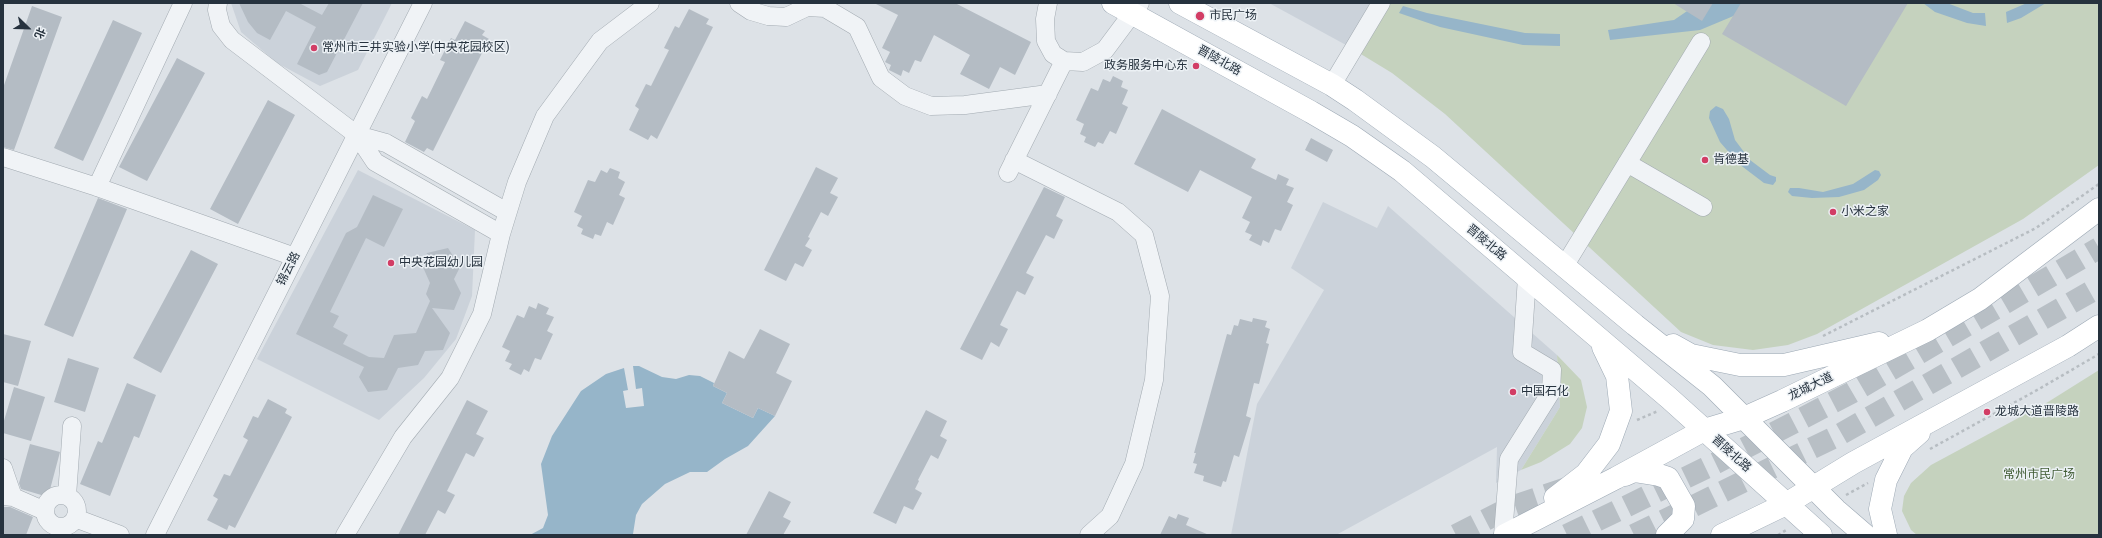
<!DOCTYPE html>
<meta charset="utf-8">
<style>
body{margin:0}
#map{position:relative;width:2102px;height:538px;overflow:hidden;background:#dde2e7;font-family:"Roboto Condensed","Noto Sans SC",sans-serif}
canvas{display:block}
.frame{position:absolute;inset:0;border:4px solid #26323e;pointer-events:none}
.north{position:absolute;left:8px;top:8px;width:40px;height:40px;-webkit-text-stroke:3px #ecf1f5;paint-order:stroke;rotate:113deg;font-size:11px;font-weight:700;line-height:16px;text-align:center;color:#26323e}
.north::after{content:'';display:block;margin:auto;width:14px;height:18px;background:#26323e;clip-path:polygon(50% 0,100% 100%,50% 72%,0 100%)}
</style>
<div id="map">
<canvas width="2102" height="538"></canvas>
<div class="frame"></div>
<div class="north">北</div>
</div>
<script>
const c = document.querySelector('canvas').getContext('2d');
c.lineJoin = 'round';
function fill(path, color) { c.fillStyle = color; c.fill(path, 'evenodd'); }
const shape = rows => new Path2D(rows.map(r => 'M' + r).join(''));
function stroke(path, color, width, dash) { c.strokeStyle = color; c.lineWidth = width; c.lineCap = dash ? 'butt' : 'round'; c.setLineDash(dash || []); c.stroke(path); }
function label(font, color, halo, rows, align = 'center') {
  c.font = font + ' "Roboto Condensed","Noto Sans SC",sans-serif'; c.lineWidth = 3; c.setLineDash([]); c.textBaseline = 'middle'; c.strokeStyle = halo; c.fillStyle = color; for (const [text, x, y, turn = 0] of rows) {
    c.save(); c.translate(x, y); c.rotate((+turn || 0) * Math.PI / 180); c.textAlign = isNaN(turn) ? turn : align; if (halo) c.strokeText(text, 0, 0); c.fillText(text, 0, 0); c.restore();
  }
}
fill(shape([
 [231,3,392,3,358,70,320,86,277,63,241,32],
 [1269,3,1371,3,1346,45],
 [358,170,475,230,472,296,456,339,424,378,379,420,257,359],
 [1323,202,1377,228,1388,206,1557,355,1560,407,1521,470,1496,483,1497,447,1336,535,1231,535,1257,404,1324,290,1291,268]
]), '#cbd2da');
fill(shape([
 [1371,3,2099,3,2099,165,2023,219,1817,334,1788,345,1753,350,1713,345,1681,332,1445,114,1392,73,1346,45],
 [1557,355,1581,380,1587,407,1582,428,1570,444,1541,462,1521,470,1560,407],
 [2099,370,2099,535,1917,535,1911,530,1902,511,1904,496,1911,483,1931,465,2048,402]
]), '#c5d2be');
fill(shape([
 [1699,3,1760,3,1743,12,1700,30,1610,40,1608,30,1674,20],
 [1923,3,1947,3,1973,13,1985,13,1986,26,1967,23,1935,12],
 [2027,3,2046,3,2021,18,2007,23,2006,12],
 [1403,6,1427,13,1525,33,1560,34,1560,46,1523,45,1440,27,1399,13],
 [1716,106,1723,109,1729,119,1735,140,1750,160,1770,175,1776,177,1776,181,1773,185,1764,183,1739,164,1720,142,1709,118,1710,111],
 [1875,170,1879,171,1881,175,1878,180,1864,190,1839,197,1812,198,1792,196,1788,192,1790,188,1799,188,1823,192,1853,184],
 [633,366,639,366,662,377,676,379,689,375,700,376,714,383,713,386,727,393,722,403,753,418,758,408,775,416,748,446,725,459,707,472,690,472,665,484,642,504,636,515,633,534,631,535,530,535,543,528,548,515,541,464,552,436,581,391,606,374,624,368,628,390,623,391,626,408,644,406,642,388,636,389]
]), '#96b5c9');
fill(shape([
 [239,3,299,3,322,15,329,3,363,3,327,72,319,75,297,64,316,27,286,11,270,40,257,33,248,22],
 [874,3,955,3,1031,42,1015,75,1000,67,989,89,960,74,970,55,934,35,921,62,915,60,909,73,903,70,901,76,889,70,891,65,885,62,890,52,882,48,898,15],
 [1673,3,1713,3,1702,21],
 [1741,3,1908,3,1846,106,1722,34],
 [32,6,62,17,14,150,3,147,3,88],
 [689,9,709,19,706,24,713,27,657,139,651,135,648,140,629,130,639,109,635,106,646,84,651,86,669,50,664,48,675,26,679,28],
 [113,20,142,33,83,161,54,148],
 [465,21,485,31,482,35,489,39,433,151,427,148,424,152,405,142,415,121,411,118,422,96,427,99,445,62,440,60,451,38,455,40],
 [177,58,205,73,147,181,119,167],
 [1113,76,1123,81,1121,87,1128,90,1122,104,1128,107,1116,134,1110,131,1103,144,1098,142,1095,147,1084,142,1086,137,1080,134,1084,124,1076,120,1091,88,1098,91,1103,79,1110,82],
 [268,100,295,115,238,224,210,209],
 [1162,109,1256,159,1251,168,1276,180,1278,174,1289,179,1286,185,1294,188,1287,202,1293,205,1281,231,1275,229,1269,243,1263,240,1261,246,1249,240,1252,235,1245,232,1250,222,1242,218,1252,197,1200,170,1188,192,1134,164],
 [1311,138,1333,150,1327,162,1305,150],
 [816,167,838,178,830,193,838,197,828,216,821,212,808,237,810,238,805,246,812,250,803,267,795,263,786,281,764,270],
 [610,168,620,172,618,178,625,182,619,195,625,198,613,225,607,222,601,236,595,234,593,239,581,234,583,229,577,226,582,216,574,212,588,180,595,182,601,170,607,173],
 [1044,187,1065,197,1056,216,1063,220,1054,239,1046,235,1026,273,1034,277,1025,295,1017,291,1000,325,1008,329,999,347,991,342,982,360,960,349],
 [373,195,403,209,384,247,366,238,330,312,339,316,333,327,348,335,343,344,369,357,384,358,394,335,416,333,430,301,426,294,430,283,422,265,427,253,448,248,460,267,454,279,461,293,454,310,432,308,450,333,443,350,425,351,418,365,398,368,387,390,368,392,359,377,364,367,296,334,346,233,357,227],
 [98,198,127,209,73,337,44,325],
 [191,250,218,264,161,373,133,358],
 [538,303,549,308,546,314,554,317,547,331,553,334,541,360,535,358,529,372,524,369,521,375,509,369,512,364,505,361,510,351,502,347,517,315,524,318,529,306,536,309],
 [1253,318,1267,321,1265,327,1270,329,1266,343,1269,344,1259,384,1254,383,1246,416,1251,418,1239,457,1234,455,1226,482,1223,481,1221,487,1203,481,1204,476,1194,473,1197,464,1193,463,1196,453,1194,453,1227,334,1231,335,1234,325,1238,326,1240,319,1252,322],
 [760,329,790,344,776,373,792,381,775,416,758,408,753,418,722,403,727,393,713,386,729,351,744,359],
 [3,334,31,341,18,386,3,382],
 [68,358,99,368,85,412,54,402],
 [127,383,156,395,139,438,134,436,110,496,80,484,98,441,102,443],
 [14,387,45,397,31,441,3,433,3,424],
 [268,399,287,409,285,413,292,417,235,528,229,525,227,530,207,520,218,499,213,496,224,474,230,476,248,440,243,437,253,416,258,418],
 [467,400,488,411,476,434,484,438,474,457,466,453,447,491,455,495,445,514,438,510,425,535,398,535],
 [926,410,947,421,940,436,947,440,938,459,931,455,918,480,919,481,915,489,922,493,913,510,904,506,896,524,873,513],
 [30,444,60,452,48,497,21,489,19,483],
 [769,491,791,502,783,517,791,521,783,535,746,535],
 [3,507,10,507,33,517,26,535,3,535],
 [1178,514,1189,518,1186,525,1209,535,1160,535,1169,516,1176,519]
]), '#b4bcc4');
stroke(shape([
 [1456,535,1511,507,1573,486],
 [1567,535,1716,463,1851,393,2099,248],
 [1634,535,1837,436,2099,287]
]), '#b8bfc5', 22, [22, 11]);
const minor = shape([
 [218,3,217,10,221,26,232,40,357,135,375,162,501,234],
 [739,3,751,11,768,16,786,17,807,7,825,8,857,27,881,78,905,96,931,106,965,105,1048,94],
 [1048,3,1045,19,1046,41,1053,54,1064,61,1083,62,1105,50,1140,3],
 [1332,85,1381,3],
 [357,135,386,143,507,212],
 [3,157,97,187,295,257],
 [1014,160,1118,212,1144,235,1160,296,1154,380,1134,464,1110,516,1089,535],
 [1627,163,1703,207],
 [1008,173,1064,61],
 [97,187,183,3],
 [1565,265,1701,42],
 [3,468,13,497],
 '45 511a16 16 0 1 1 32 0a16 16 0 1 1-32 0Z',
 [3,496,13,497,45,511],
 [67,496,72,426],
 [75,518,120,535],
 [155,535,423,3],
 [345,535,403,437,450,378,482,314,501,234,517,182,545,116,600,41,650,3],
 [1503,535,1509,459,1551,392,1552,370,1522,352,1527,277]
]);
const major = shape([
 [1113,3,1311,112,1352,136,1402,171,1669,398,1821,535],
 [1180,3,1332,85,1355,100,1433,157,1635,325,1712,386,1836,510,1865,535],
 [1673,345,1691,355,1740,365,1784,365,1879,343],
 [1625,475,1634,471,1659,475,1668,478,1684,506,1683,519,1667,535],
 [1555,498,1586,474,1609,444,1621,411,1617,376,1603,347],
 [1505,535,1616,478,1704,430,1744,418,1782,401,1928,330,1980,299,2099,209],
 [1722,535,1786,504,1853,463,2068,346,2099,326],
 [1886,535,1880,509,1886,480,1902,448,1919,433]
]);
stroke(minor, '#a2aab1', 19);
stroke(major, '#9ca8b4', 23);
stroke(shape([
 [1823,336,2036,228,2099,184],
 [1637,420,1658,411],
 [1930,449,2039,389,2099,354],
 [1846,495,1868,483],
 [1778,535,1788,529]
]), '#b7bdc2', 2.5, [3, 3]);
stroke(minor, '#f0f3f6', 18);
stroke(major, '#fff', 22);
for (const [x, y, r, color] of [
 [1200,16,5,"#d23d65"],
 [314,48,4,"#d23d65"],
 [1196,66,4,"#d23d65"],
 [1705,160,4,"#d23d65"],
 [1833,212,4,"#d23d65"],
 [391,263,4,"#d23d65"],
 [1513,392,4,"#d23d65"],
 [1987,412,4,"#d23d65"]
]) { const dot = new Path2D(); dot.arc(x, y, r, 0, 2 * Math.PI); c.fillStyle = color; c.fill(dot); stroke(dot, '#ecf1f5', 1.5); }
label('12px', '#26323e', '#ecf1f5', [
 ["市民广场",1209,16],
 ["常州市三井实验小学(中央花园校区)",322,48],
 ["政务服务中心东",1188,66,"right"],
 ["肯德基",1713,160],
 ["小米之家",1841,212],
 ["中央花园幼儿园",399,263],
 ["中国石化",1521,392],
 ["龙城大道晋陵路",1995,412]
], 'left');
label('12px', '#26323e', '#ecf1f5', [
 ["晋陵北路",1219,61,29],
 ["晋陵北路",1486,243,40],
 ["锦云路",289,269,-63],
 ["龙城大道",1811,387,-26],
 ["晋陵北路",1731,454,42]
]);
label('12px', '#3f5b33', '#ecf1f5', [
 ["常州市民广场",2039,475]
]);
</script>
